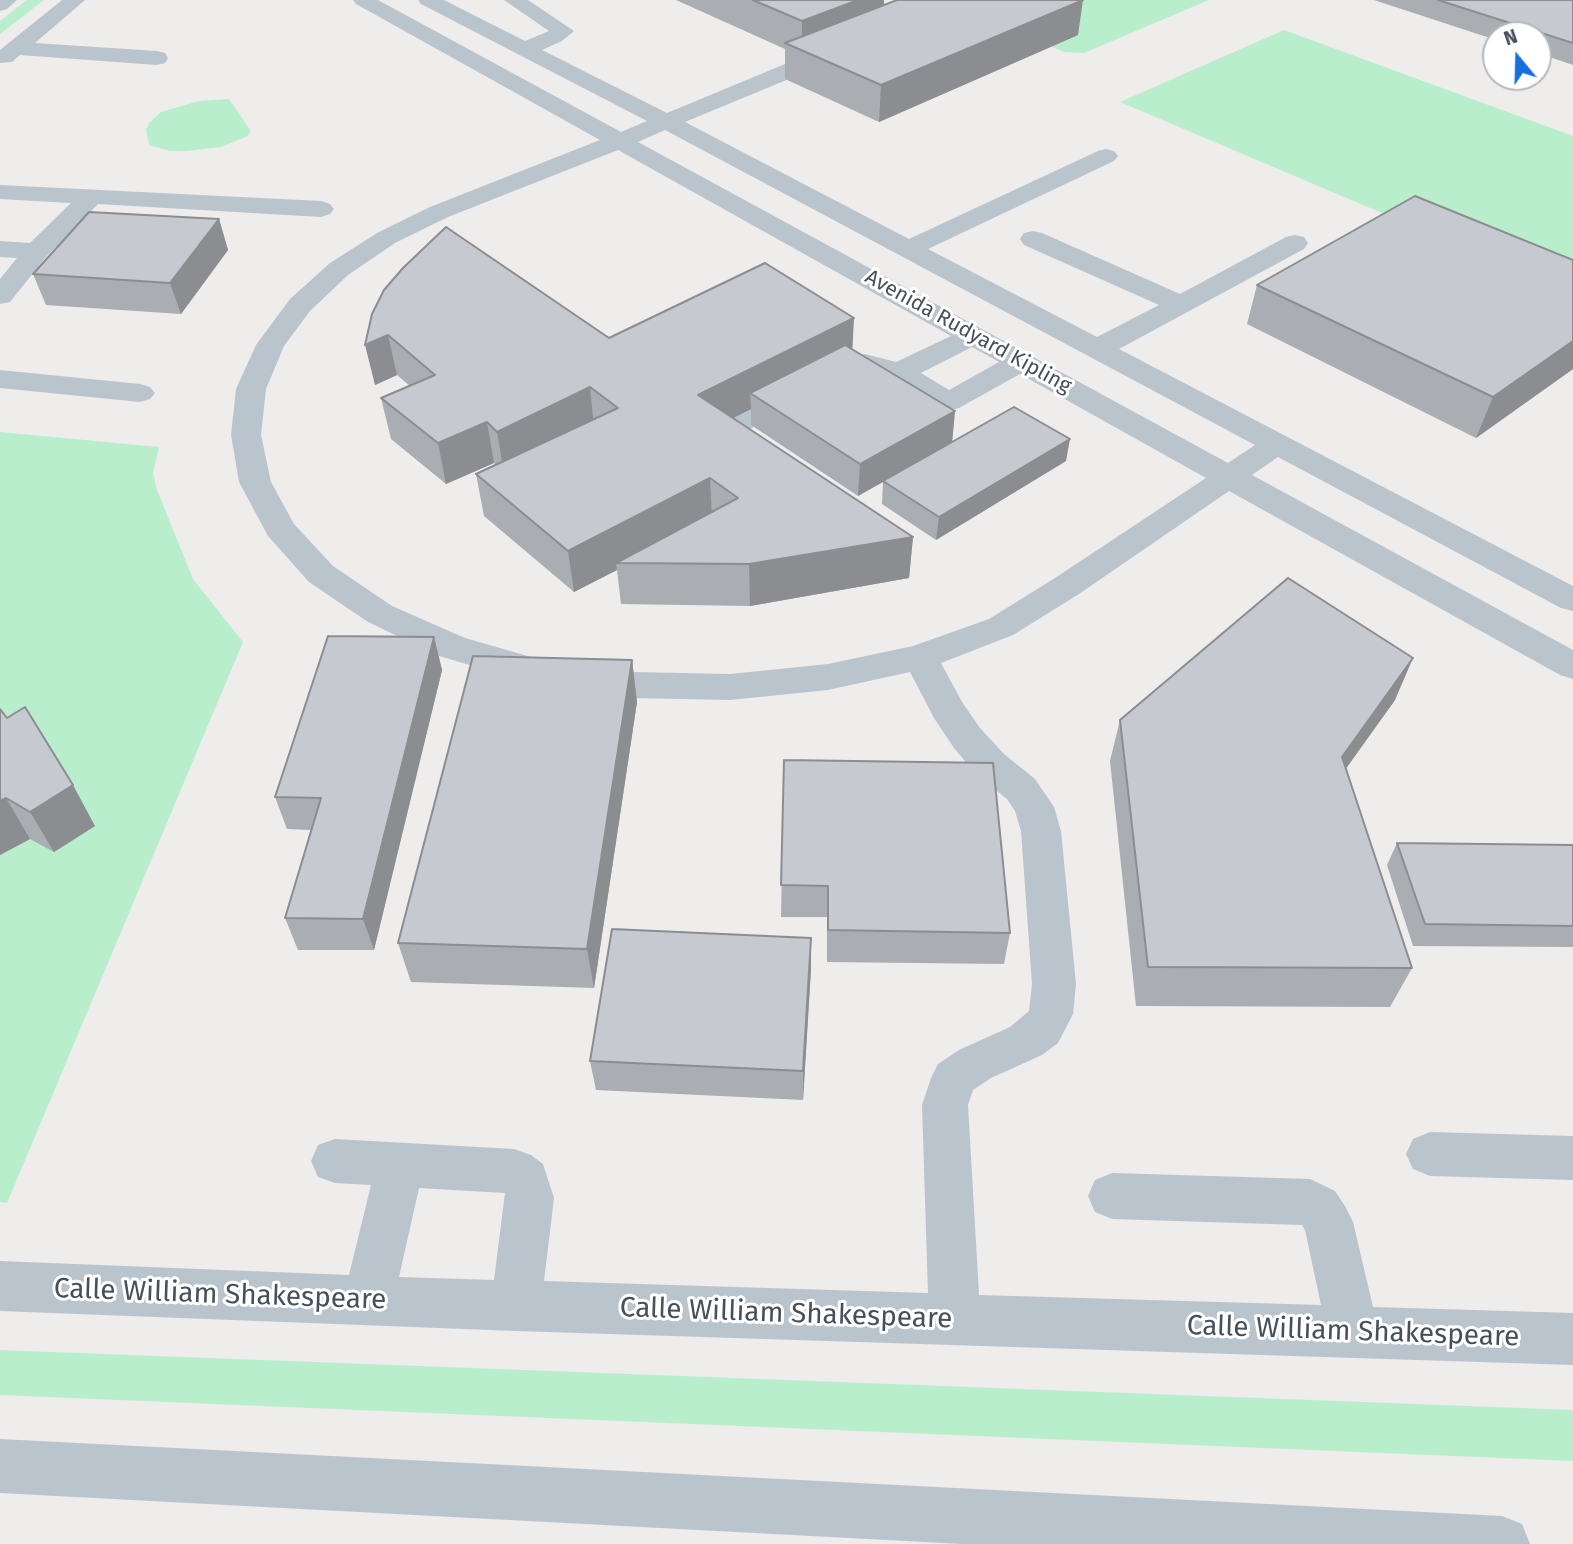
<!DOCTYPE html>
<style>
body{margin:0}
#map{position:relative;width:1573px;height:1544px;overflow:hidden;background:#efecec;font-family:"Fira Sans",sans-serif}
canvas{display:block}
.north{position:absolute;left:1482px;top:21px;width:70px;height:70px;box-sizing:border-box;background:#fff;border:2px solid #b5b9bd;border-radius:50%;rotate:341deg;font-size:19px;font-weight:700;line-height:28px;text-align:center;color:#45505a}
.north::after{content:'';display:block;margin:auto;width:24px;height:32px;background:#176fde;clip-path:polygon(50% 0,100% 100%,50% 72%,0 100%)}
</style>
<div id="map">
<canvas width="1573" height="1544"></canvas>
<div class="north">N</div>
</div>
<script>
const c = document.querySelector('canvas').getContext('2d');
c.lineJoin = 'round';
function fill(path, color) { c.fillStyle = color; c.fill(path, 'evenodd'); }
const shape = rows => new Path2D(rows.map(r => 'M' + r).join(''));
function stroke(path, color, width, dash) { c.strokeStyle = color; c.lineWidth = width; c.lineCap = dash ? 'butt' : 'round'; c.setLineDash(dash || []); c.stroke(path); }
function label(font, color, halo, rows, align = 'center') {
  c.font = font + ' "Fira Sans",sans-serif'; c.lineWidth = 6; c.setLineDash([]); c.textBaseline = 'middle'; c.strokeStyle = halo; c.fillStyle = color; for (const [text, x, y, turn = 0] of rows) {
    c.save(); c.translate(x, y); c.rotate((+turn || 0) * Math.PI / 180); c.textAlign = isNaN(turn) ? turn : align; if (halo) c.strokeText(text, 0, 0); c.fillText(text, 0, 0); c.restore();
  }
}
fill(shape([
 [27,0,44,0,0,34,0,21],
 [1069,0,1209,0,1084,53,1064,52,1014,30],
 [1284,30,1573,136,1573,294,1120,102],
 [229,99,251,131,248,136,221,147,188,151,170,151,149,145,146,130,149,123,161,112,199,101],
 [0,432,159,447,153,473,157,490,193,579,243,642,7,1203,0,1202],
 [0,1350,1573,1410,1573,1461,0,1395]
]), '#b9eecd');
fill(shape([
 [0,0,17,0,7,9,0,11,0,0],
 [62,0,85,0,35,43,157,51,165,53,168,58,165,63,157,65,20,55,12,62,0,63,0,50,62,0],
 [353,0,378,0,621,132,647,121,421,4,418,0,444,0,525,41,549,31,504,0,528,0,574,31,562,41,542,50,667,113,826,47,842,47,845,52,842,57,685,122,909,239,1098,151,1106,149,1114,151,1118,156,1114,161,928,249,1097,337,1159,305,1024,245,1020,239,1024,233,1033,231,1042,233,1180,294,1286,237,1295,235,1304,237,1308,243,1304,249,1119,349,1573,586,1573,611,1561,608,1278,457,1252,475,1573,650,1573,679,1560,675,1229,491,1079,594,1013,635,941,663,962,702,980,728,1004,754,1035,779,1054,807,1061,831,1076,984,1073,1014,1058,1043,1042,1055,991,1078,973,1090,968,1105,979,1295,1321,1305,1305,1230,1302,1225,1112,1219,1095,1212,1088,1196,1095,1180,1112,1173,1310,1179,1335,1191,1345,1206,1353,1222,1373,1307,1573,1313,1573,1365,516,1331,0,1311,0,1261,349,1275,371,1185,335,1183,318,1177,311,1161,318,1145,335,1139,514,1149,531,1155,543,1164,554,1198,544,1281,928,1293,922,1105,931,1078,938,1064,959,1050,1010,1027,1029,1011,1032,984,1021,831,1015,811,1007,799,976,774,954,748,934,718,910,672,828,690,730,700,632,698,538,685,439,656,368,622,309,582,268,536,239,482,231,435,236,389,256,345,290,299,330,263,377,233,430,207,600,140,356,4,353,0],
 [665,130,1255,445,1228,463,638,142,665,130],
 [618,150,951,336,896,362,865,354,837,362,726,418,717,430,719,436,752,465,763,467,774,465,779,458,748,430,857,374,865,372,889,378,937,408,948,411,959,408,1020,374,1206,478,1055,578,989,619,913,646,828,664,730,674,632,672,538,659,465,638,392,606,333,566,294,524,271,482,261,435,266,389,284,346,310,311,348,275,395,243,448,217,618,150],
 [972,347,999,362,949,390,921,373,972,347],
 [419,1188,505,1193,494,1280,399,1277,419,1188],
 [0,185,321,201,330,204,334,209,330,214,321,217,98,204,46,257,10,302,0,304,0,279,17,258,0,257,0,241,30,243,71,203,0,199,0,185],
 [0,370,140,384,150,387,155,393,150,399,140,402,0,388,0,370],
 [1430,1132,1573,1136,1573,1180,1430,1176,1413,1169,1406,1154,1413,1139,1430,1132],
 [0,1439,1502,1516,1522,1524,1530,1544,962,1544,0,1493,0,1439]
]), '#bac4cc');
fill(shape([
 [676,0,884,0,884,5,1078,35,879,122,785,79,785,49],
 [1374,0,1573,0,1573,65,1538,53,1538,35,1496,35,1496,40],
 [219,219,228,250,181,314,46,305,33,274],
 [1573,260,1573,369,1476,438,1247,324,1257,285],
 [372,314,609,338,852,350,955,411,952,442,1066,461,936,540,882,504,883,482,858,496,751,425,751,409,733,418,913,537,909,578,750,606,621,604,617,570,574,592,484,516,476,474,496,465,494,463,446,484,391,439,381,398,410,386,397,375,375,385],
 [434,637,442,670,374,950,298,950,285,918,311,830,287,829,275,797],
 [632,660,637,702,594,988,411,982,398,943],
 [1395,700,1346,768,1412,968,1390,1007,1136,1006,1110,761,1120,720],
 [0,709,95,826,54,852,30,839,0,855],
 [784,760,1010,933,1004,964,827,962,827,917,781,917],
 [1397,843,1573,845,1573,947,1413,946,1387,865],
 [811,969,803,1100,596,1090,590,1061]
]), '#aaadb2');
fill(shape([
 [858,0,884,0,883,25,802,51,802,21],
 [1083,0,1078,35,879,122,881,85],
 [219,219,228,250,181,314,170,283],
 [854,318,852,358,750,393,751,409,700,435,698,395],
 [388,335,397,375,375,385,365,345],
 [1573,341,1573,369,1476,438,1493,397],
 [590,387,594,428,504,473,497,432],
 [955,411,952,443,858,496,860,464],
 [487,422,494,463,446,484,438,443],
 [1070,439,1066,461,936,540,939,517],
 [710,478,712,520,616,563,617,570,574,592,568,551],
 [913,537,909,578,750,606,749,564],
 [434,637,442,670,374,950,363,919],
 [1413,658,1395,700,1325,798,1342,757],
 [632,660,637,702,594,988,587,949],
 [73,785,95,826,54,852,30,812],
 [6,798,30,839,0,855,0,801],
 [811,938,811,969,803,1100,803,1071]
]), '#8b8d91');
const building = shape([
 [753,0,858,0,802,21,753,0],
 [897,0,1083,0,881,85,785,43,897,0],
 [1438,0,1573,0,1573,43,1438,0],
 [1415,196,1573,260,1573,341,1493,397,1257,285,1415,196],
 [89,212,219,219,170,283,33,274,89,212],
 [446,227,609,338,765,263,854,318,698,395,913,537,749,564,616,563,738,498,710,478,568,551,476,474,618,408,590,387,497,432,487,422,438,443,381,398,435,375,388,335,365,345,372,314,384,290,403,268,446,227],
 [845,345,955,411,860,464,750,393,845,345],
 [1014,407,1070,439,939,517,883,481,1014,407],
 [1288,578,1413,658,1342,757,1412,968,1148,967,1120,720,1288,578],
 [328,636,434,637,363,919,285,918,321,798,275,797,328,636],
 [473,656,632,660,587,949,398,943,473,656],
 [25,707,73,785,30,812,6,798,0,801,0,709,7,718,25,707],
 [784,760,993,763,1010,933,828,930,828,886,781,885,784,760],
 [1397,843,1573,845,1573,926,1425,924,1397,843],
 [612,929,811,938,803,1071,590,1061,612,929]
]);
fill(building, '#c6c9cf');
stroke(building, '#8b8d91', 2);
label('21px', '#45505a', '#fff', [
 ["Avenida Rudyard Kipling",968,332,29]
]);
label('28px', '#45505a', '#fff', [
 ["Calle William Shakespeare",220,1295,2],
 ["Calle William Shakespeare",786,1314,2],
 ["Calle William Shakespeare",1353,1332,2]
]);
</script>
